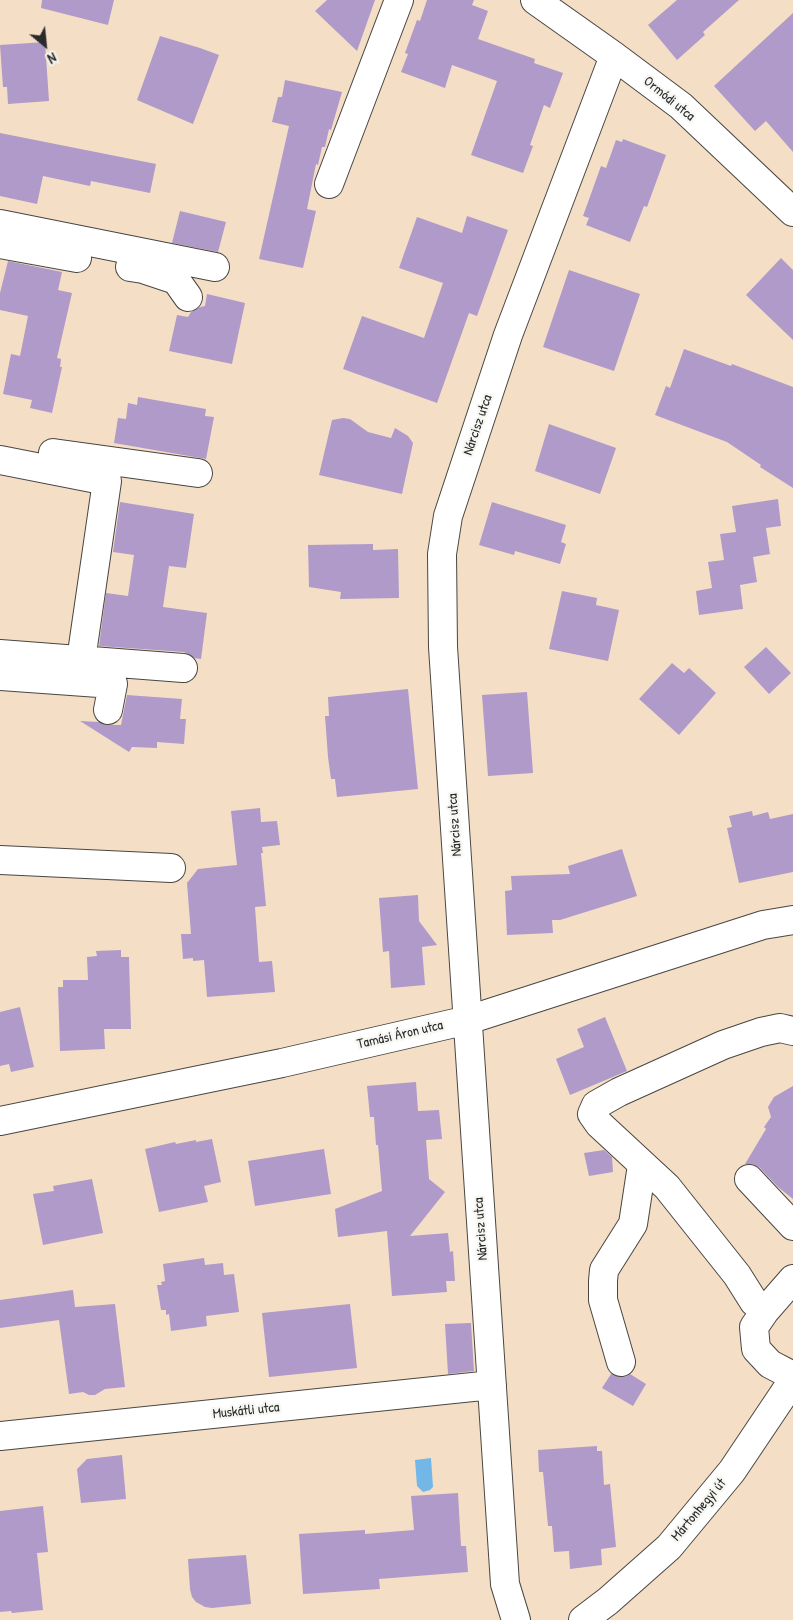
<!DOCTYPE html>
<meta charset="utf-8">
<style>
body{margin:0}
#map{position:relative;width:793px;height:1620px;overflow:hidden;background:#f4dfc6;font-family:"Patrick Hand",sans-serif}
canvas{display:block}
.north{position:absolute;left:20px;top:20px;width:50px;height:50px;-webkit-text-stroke:4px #f6f6f2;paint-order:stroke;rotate:152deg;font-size:14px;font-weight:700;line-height:20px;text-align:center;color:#2b2b2b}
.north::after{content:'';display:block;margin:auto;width:18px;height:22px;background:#2b2b2b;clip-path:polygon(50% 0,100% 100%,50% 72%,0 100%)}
</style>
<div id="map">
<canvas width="793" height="1620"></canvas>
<div class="north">N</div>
</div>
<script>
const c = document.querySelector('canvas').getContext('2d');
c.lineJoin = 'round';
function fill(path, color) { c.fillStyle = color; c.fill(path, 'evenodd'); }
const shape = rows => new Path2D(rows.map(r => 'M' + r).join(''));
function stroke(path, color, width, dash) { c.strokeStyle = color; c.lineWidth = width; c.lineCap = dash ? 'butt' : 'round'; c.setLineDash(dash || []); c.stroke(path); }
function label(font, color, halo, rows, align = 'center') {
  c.font = font + ' "Patrick Hand",sans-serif'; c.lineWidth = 4.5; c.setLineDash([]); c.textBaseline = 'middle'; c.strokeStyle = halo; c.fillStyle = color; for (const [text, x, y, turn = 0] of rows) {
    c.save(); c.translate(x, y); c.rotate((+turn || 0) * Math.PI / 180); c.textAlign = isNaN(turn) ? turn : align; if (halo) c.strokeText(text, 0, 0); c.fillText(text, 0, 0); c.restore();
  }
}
fill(shape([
 [431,1458,433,1487,430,1490,423,1492,417,1486,415,1460]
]), '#73b7e9');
fill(shape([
 [42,0,114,0,108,25,41,8],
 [327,0,375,0,357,51,315,11],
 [427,0,474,0,472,5,488,11,478,39,535,59,534,63,563,73,550,108,544,105,530,145,533,146,523,173,471,155,497,81,452,65,445,88,401,72,408,54,405,53,417,20,420,21],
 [677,0,739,0,703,32,705,35,677,60,648,25],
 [793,13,793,152,766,121,755,131,714,86],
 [160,36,200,48,219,55,193,124,137,100],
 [45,42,49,101,8,104,7,87,3,87,0,45],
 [285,80,342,92,331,130,329,129,325,147,322,147,318,165,316,164,307,209,316,211,303,268,259,259,289,126,272,122,278,97,282,97],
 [0,133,156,164,150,193,91,181,90,186,43,176,37,204,0,196],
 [623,139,666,155,647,207,644,206,630,242,586,225,589,218,583,216,601,166,606,168,616,140,622,142],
 [180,211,226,222,218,252,172,243],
 [467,216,508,230,477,316,469,313,437,403,343,369,362,316,424,338,443,283,399,268,417,217,462,233],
 [781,258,793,270,793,340,746,295],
 [8,261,62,272,58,290,72,293,57,358,61,359,60,367,62,367,52,413,30,408,32,400,3,394,11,354,20,356,28,316,0,310,0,293],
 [569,270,640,294,614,371,543,347],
 [207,294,245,303,232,364,169,351,177,315,188,317,191,312,200,307,205,306],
 [684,349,731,366,732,364,793,387,793,488,760,467,761,465,727,442,655,415,666,386,670,388],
 [138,397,206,409,205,416,214,417,206,459,114,443,118,418,126,419,128,403,137,405],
 [343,418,350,419,368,432,391,438,395,428,408,436,413,443,402,494,319,475,332,420],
 [549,424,616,448,600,494,535,471],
 [778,499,781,526,766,528,770,554,753,557,757,582,740,585,743,609,699,615,696,591,712,588,708,562,724,560,720,534,736,532,732,506],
 [120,502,194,514,186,568,169,566,163,607,207,613,201,659,194,658,184,652,99,646,106,593,128,596,134,555,113,552],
 [492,502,566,525,561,542,566,544,560,564,515,551,514,555,479,545],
 [373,544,373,550,398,549,399,598,340,599,341,592,309,587,308,545],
 [562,591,597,598,596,605,619,610,608,661,549,649],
 [766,647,791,673,769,694,744,667],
 [672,663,684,673,689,668,716,693,679,735,639,699],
 [408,689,418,789,337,797,335,779,331,779,328,757,325,716,329,716,328,697],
 [527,692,533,773,488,776,482,695],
 [127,695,182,699,180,719,186,719,184,744,157,742,157,748,132,747,129,752,80,721,99,722,106,725,121,725],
 [260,808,261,822,277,821,280,845,262,847,263,853,261,853,266,906,255,907,259,962,272,961,275,992,207,997,204,960,193,961,193,958,183,959,181,934,191,934,187,883,198,869,237,865,231,811],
 [752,811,753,816,768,812,770,819,793,814,793,872,739,883,727,828,732,827,729,816],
 [622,849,637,896,560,920,552,920,553,933,507,935,505,891,512,890,511,876,570,874,568,866],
 [418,895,419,921,437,945,422,947,425,985,391,988,389,951,383,952,379,898],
 [121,950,121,957,129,957,131,1029,104,1029,105,1049,60,1051,58,987,63,987,63,980,88,980,87,957,97,956,96,951],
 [20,1007,34,1067,11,1072,9,1064,0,1066,0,1012],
 [605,1017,627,1071,570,1095,556,1059,584,1047,577,1029],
 [416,1082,418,1111,439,1110,442,1139,426,1140,429,1179,445,1192,410,1236,448,1233,450,1252,453,1251,455,1281,446,1281,447,1292,392,1296,387,1231,338,1237,335,1209,382,1191,378,1145,376,1145,374,1117,370,1117,367,1086],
 [793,1086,793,1199,778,1187,760,1168,753,1164,745,1164,766,1129,764,1127,771,1117,768,1107,774,1097],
 [212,1139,221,1182,204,1186,208,1202,159,1212,145,1149,175,1142,176,1144,196,1140,196,1142],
 [324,1149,331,1194,255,1206,248,1161],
 [604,1150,612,1157,613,1172,589,1176,584,1153],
 [92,1179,103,1233,43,1245,33,1194,54,1191,53,1186],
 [204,1258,205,1265,223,1263,224,1275,234,1274,239,1312,206,1316,207,1326,171,1331,169,1314,166,1315,166,1310,161,1310,157,1285,162,1285,161,1282,165,1281,163,1264],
 [73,1290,75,1307,115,1304,125,1387,105,1389,95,1395,89,1395,83,1392,69,1394,59,1320,0,1328,0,1300],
 [350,1304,357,1368,269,1377,262,1313],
 [471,1323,474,1371,448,1374,445,1324],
 [611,1374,618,1377,625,1377,630,1374,646,1384,633,1406,602,1388],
 [597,1446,597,1451,602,1451,604,1485,610,1484,616,1547,601,1549,602,1565,570,1569,569,1551,554,1552,552,1526,548,1526,543,1472,539,1472,538,1450],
 [122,1455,126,1499,81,1503,77,1469,87,1459],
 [458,1493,461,1546,466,1546,468,1572,379,1579,380,1589,303,1594,299,1534,365,1530,365,1534,414,1530,411,1496],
 [43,1506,48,1552,37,1553,43,1610,12,1613,11,1611,0,1612,0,1511],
 [246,1555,251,1604,212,1608,205,1607,196,1602,192,1597,190,1589,188,1559]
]), '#af9ac9');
const minor = shape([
 [535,0,614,56,681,106,793,212],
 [329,184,399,0],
 [0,224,215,267],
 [0,244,77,258],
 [130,267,143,269,176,280,188,297],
 [53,453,198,473],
 [0,460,107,481,81,660],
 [0,654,183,668],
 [0,676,113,684,108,710],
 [0,860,171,868],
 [0,1121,282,1063,468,1020,763,925,793,920],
 [749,1179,793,1226],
 [793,1279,765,1311,754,1327,756,1349,770,1364,793,1376],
 [765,1311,754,1302,737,1275,667,1187,599,1124,592,1114,596,1105,619,1092,723,1045,761,1032,780,1028,793,1031],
 [621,1362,603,1300,603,1281,604,1270,633,1224,642,1165],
 [0,1436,492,1385],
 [516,1620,505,1584,443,647,442,554,448,516,508,335,614,56],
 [583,1620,608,1601,669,1547,732,1471,793,1380]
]);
stroke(minor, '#494642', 30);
stroke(minor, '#fff', 28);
label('14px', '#2b2b2b', '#f6f6f2', [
 ["Ormódi utca",669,99,39],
 ["Nárcisz utca",478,425,-71],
 ["Nárcisz utca",455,825,-94],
 ["Tamási Áron utca",400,1035,-13],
 ["Nárcisz utca",481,1229,-94],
 ["Muskátli utca",246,1411,-6],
 ["Mártonhegyi út",699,1510,-50]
]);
</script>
